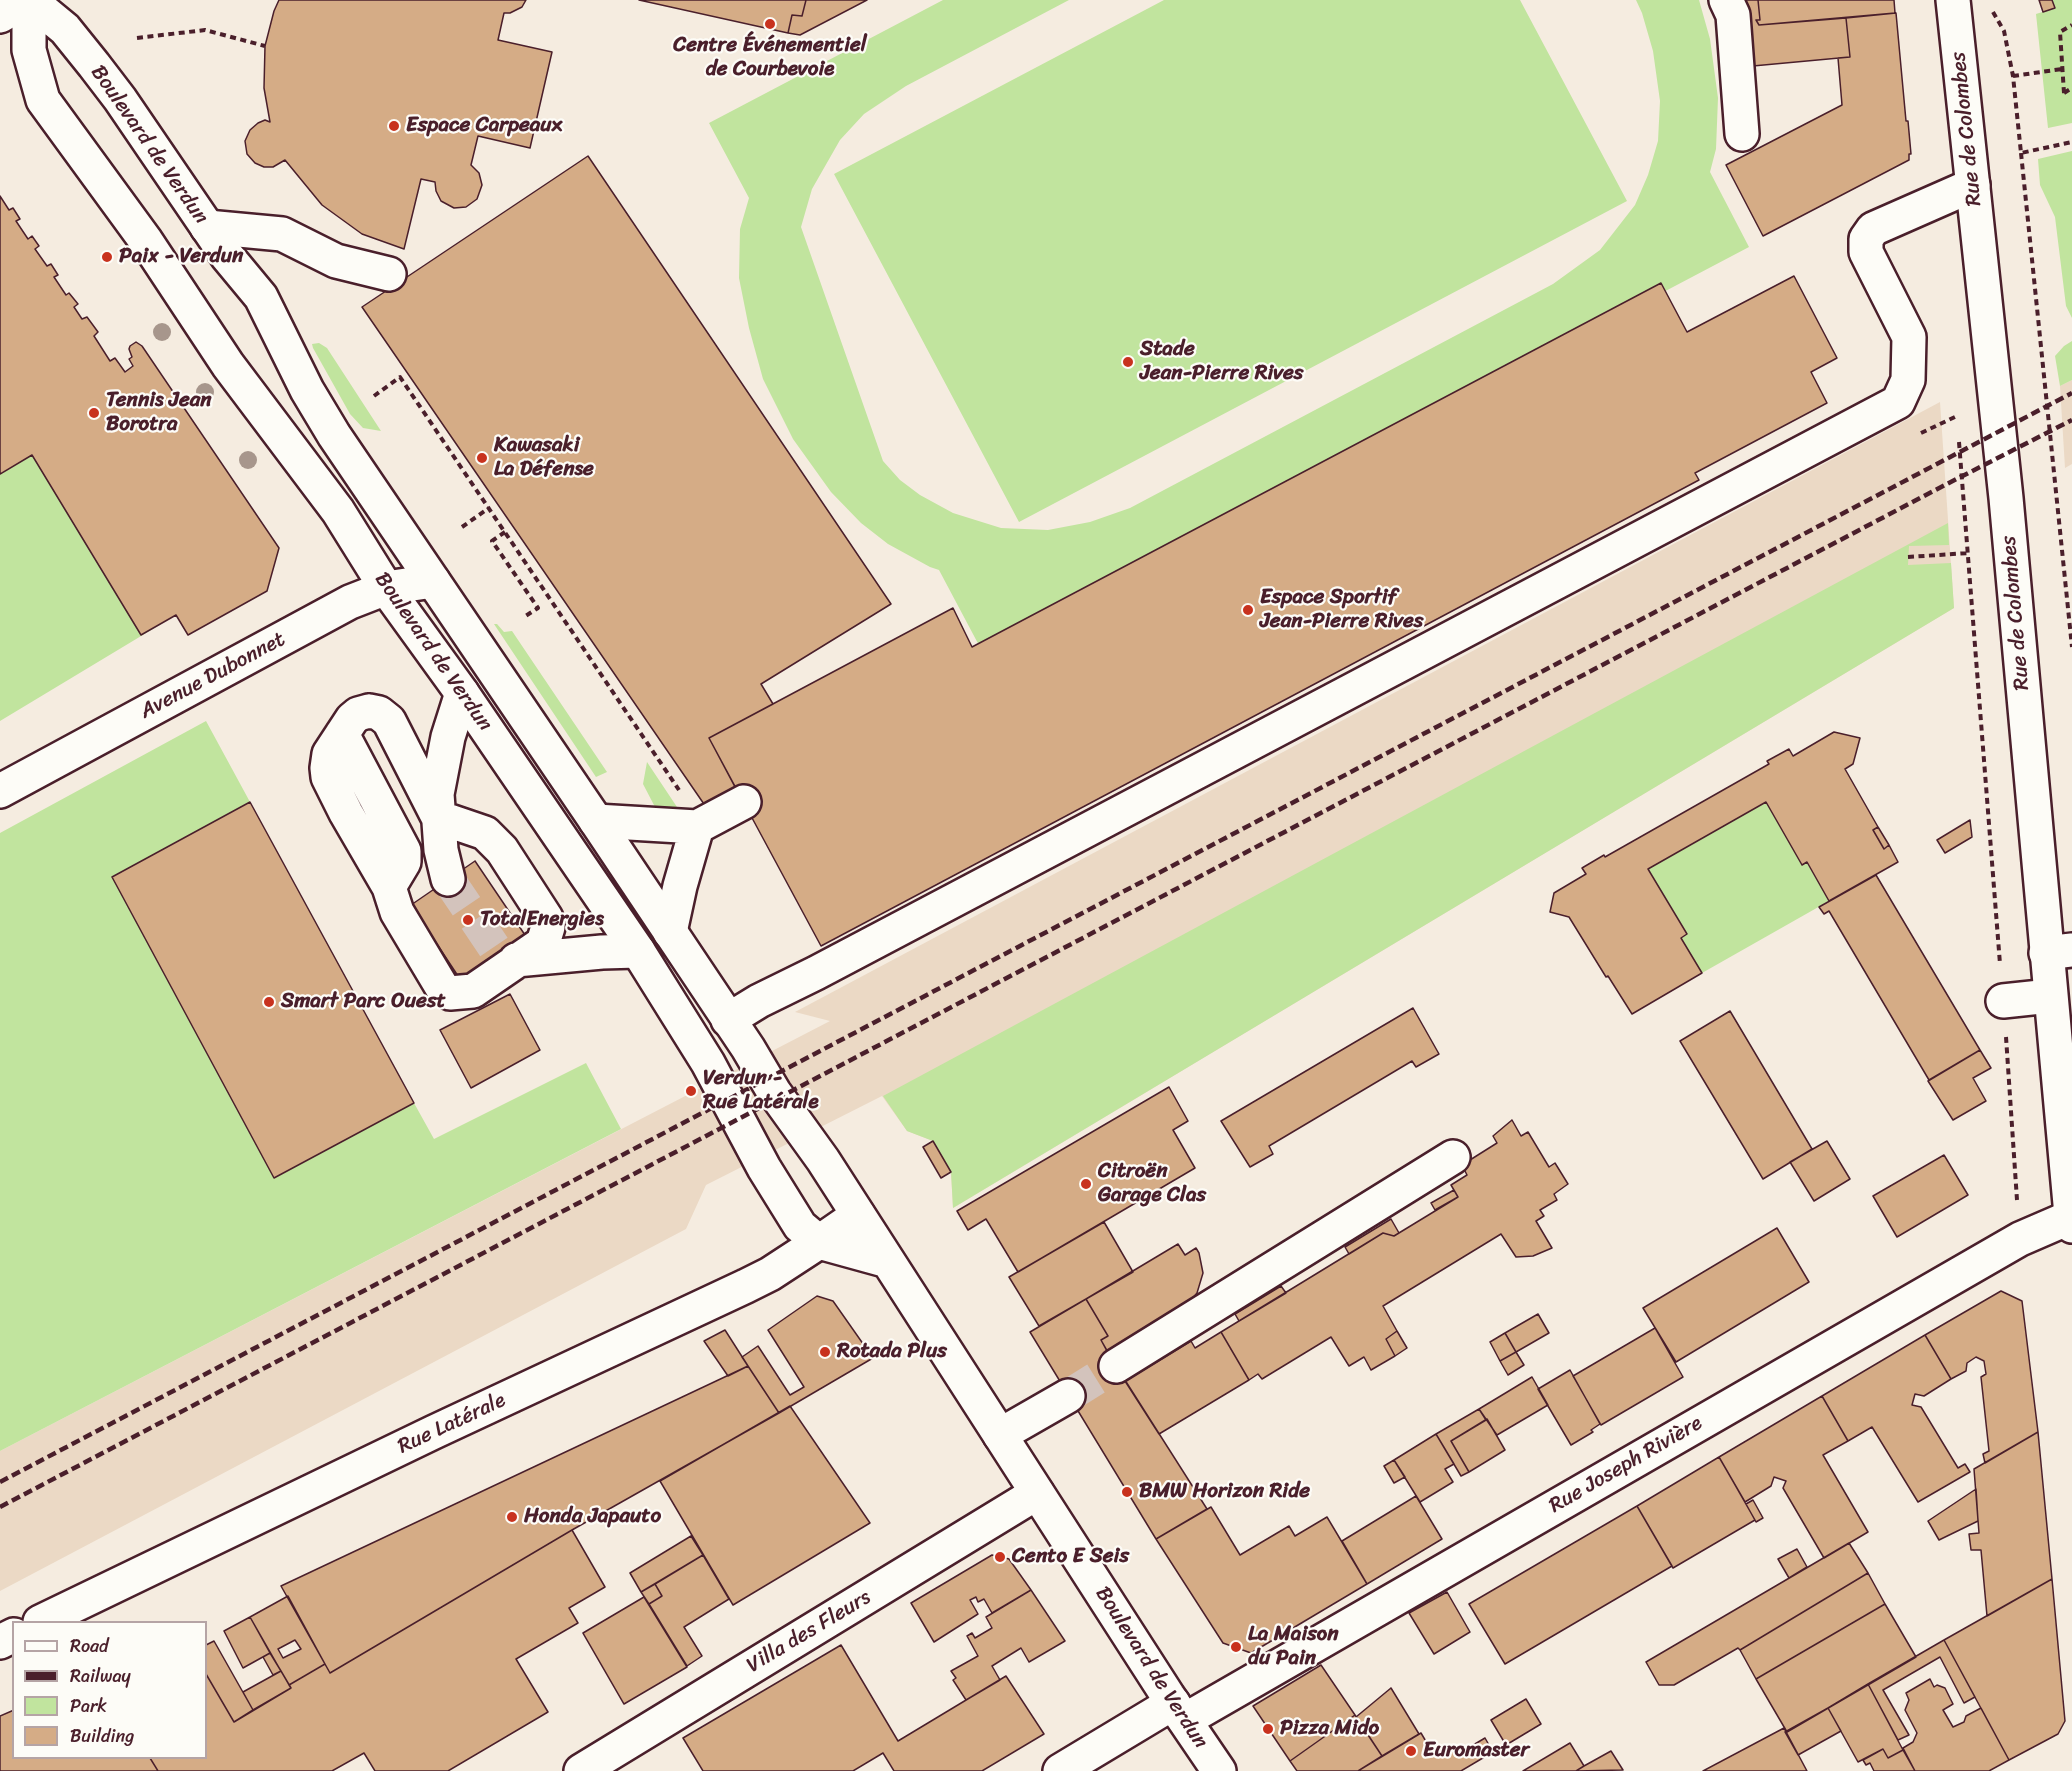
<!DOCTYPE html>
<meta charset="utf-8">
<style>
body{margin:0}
#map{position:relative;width:2072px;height:1771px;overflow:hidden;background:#f5ece0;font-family:Sriracha,sans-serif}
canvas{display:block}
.legend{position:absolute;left:12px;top:1621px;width:195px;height:138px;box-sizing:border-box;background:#fdfcf7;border:2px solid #b5a4a5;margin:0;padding:8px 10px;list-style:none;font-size:18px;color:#4a1f2b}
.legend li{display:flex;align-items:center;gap:12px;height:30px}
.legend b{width:30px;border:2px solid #b5a4a5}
</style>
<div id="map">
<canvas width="2072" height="1771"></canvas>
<ul class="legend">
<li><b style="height:8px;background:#fdfcf7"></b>Road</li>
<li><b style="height:8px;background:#4a1f2b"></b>Railway</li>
<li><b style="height:16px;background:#c1e49e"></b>Park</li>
<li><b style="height:16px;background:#d5ac86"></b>Building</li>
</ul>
</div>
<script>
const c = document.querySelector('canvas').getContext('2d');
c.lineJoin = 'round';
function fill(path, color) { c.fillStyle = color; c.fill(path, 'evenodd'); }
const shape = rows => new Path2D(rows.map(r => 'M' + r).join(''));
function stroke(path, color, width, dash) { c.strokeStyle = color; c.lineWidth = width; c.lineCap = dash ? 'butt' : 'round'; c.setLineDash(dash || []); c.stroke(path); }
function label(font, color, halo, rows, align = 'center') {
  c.font = font + ' Sriracha,sans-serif'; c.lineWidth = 4.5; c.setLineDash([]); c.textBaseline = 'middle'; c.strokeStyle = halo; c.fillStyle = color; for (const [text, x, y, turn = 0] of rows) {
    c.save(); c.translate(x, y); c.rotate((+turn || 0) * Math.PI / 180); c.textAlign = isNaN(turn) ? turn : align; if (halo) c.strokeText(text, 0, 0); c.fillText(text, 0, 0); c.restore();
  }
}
fill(shape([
 [2072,380,2072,464,2065,468,2060,386],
 [1940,402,1954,608,953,1208,951,1172,933,1141,907,1131,882,1096,706,1185,686,1229,0,1591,0,1451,830,1021,795,1012]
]), '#ebd9c5');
fill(shape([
 [943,0,1069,0,906,86,864,114,840,140,812,189,801,227,883,461,900,480,920,495,953,513,1001,528,1048,530,1090,522,1130,508,1553,284,1600,250,1635,205,1648,175,1658,141,1660,101,1653,51,1642,13,1636,0,1699,0,1710,39,1718,98,1716,149,1710,172,1749,247,982,651,939,570,930,567,888,544,861,523,831,492,793,439,763,379,749,328,739,278,740,229,749,198,709,123],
 [1164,0,1520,0,1627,201,1019,522,834,174],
 [2052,0,2072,0,2072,123,2048,128,2036,14,2055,8],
 [2072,151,2072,318,2066,306,2055,217,2040,185,2038,159],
 [2072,341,2072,380,2060,386,2055,356,2064,346],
 [319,343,327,348,381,431,363,428,350,414,313,348,312,344],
 [126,398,176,615,0,721,0,474],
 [1948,523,1949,545,1909,546,1908,565,1951,563,1954,608,953,1208,951,1172,933,1141,907,1131,883,1096],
 [494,624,497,624,504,632,512,631,607,772,596,777],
 [206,721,250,802,112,877,274,1177,414,1103,434,1139,586,1063,621,1129,0,1451,0,833],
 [647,762,679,810,658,810,655,807,643,784],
 [1766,802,1802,864,1807,862,1829,901,1702,973,1681,938,1687,934,1648,869]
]), '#c1e49e');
const building = shape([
 [279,0,526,0,522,7,510,13,504,13,498,40,552,52,530,148,478,136,471,165,479,173,482,185,477,199,466,207,454,208,441,201,436,191,435,182,421,179,404,249,362,234,322,205,285,160,273,167,264,167,255,163,247,154,245,141,250,130,258,123,265,120,270,122,264,88,265,46,274,11,279,0],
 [639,0,806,0,802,16,792,15,788,33,639,0],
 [806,0,867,0,800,35,788,33,792,15,802,16,806,0],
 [1736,0,1758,0,1760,20,1756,20,1759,25,1846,18,1850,57,1742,67,1736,0],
 [1758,0,1894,0,1895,13,1759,25,1756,20,1760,20,1758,0],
 [2039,0,2052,0,2055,8,2043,12,2039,0],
 [1896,13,1906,121,1908,121,1911,154,1909,154,1909,160,1763,236,1726,165,1842,105,1838,58,1850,57,1846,18,1896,13],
 [588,156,891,604,761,684,773,704,709,738,735,787,706,807,362,307,588,156],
 [0,196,9,210,13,208,20,219,16,221,28,239,32,236,39,246,35,249,47,266,51,264,58,275,54,277,66,295,69,293,78,304,74,307,82,319,87,317,98,332,94,336,110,361,115,358,125,372,133,366,129,359,132,357,129,349,130,346,136,342,142,346,279,548,267,591,188,635,176,615,141,635,32,455,0,474,0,196],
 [1794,276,1837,358,1811,372,1827,403,1695,473,1699,480,821,946,709,738,953,608,972,647,1661,283,1687,332,1794,276],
 [1834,732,1860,738,1853,764,1845,769,1878,827,1873,830,1884,849,1889,845,1898,862,1829,901,1807,862,1802,865,1766,802,1648,869,1687,934,1681,938,1702,973,1632,1014,1608,976,1606,977,1569,917,1550,912,1554,893,1586,874,1582,868,1604,855,1605,857,1769,764,1767,761,1789,749,1793,756,1834,732],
 [250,802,414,1103,274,1178,112,877,250,802],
 [1970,820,1972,837,1945,853,1937,840,1970,820],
 [1878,827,1889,845,1884,849,1873,830,1878,827],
 [475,861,525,935,460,979,411,905,475,861],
 [1876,875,1980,1050,1929,1080,1829,911,1824,914,1819,907,1876,875],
 [510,994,540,1050,471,1088,440,1030,510,994],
 [1413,1008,1439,1054,1416,1067,1412,1061,1269,1146,1273,1154,1250,1167,1221,1121,1413,1008],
 [1730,1011,1812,1149,1763,1179,1680,1041,1730,1011],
 [1980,1050,1991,1068,1973,1078,1986,1101,1953,1120,1928,1081,1980,1050],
 [1169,1087,1188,1121,1173,1130,1195,1168,1018,1272,986,1219,968,1230,957,1211,1169,1087],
 [1512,1120,1521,1136,1528,1132,1549,1167,1555,1163,1568,1184,1554,1194,1557,1200,1540,1210,1544,1216,1536,1221,1552,1248,1533,1256,1516,1257,1501,1234,1383,1306,1397,1331,1386,1339,1395,1356,1371,1370,1364,1357,1349,1366,1331,1337,1262,1379,1258,1374,1249,1380,1221,1332,1383,1233,1394,1236,1458,1197,1451,1185,1467,1175,1462,1165,1497,1143,1493,1136,1512,1120],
 [933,1141,951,1172,941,1178,923,1147,933,1141],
 [1827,1141,1850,1179,1814,1201,1790,1162,1827,1141],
 [1944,1155,1968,1195,1897,1237,1873,1196,1944,1155],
 [1454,1190,1458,1197,1435,1210,1431,1203,1454,1190],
 [1391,1219,1399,1233,1394,1236,1383,1233,1349,1254,1345,1247,1391,1219],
 [1104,1222,1133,1272,1039,1326,1009,1277,1104,1222],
 [1777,1228,1809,1282,1676,1362,1643,1308,1777,1228],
 [1178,1244,1185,1255,1196,1248,1199,1253,1203,1273,1197,1293,1188,1304,1108,1353,1101,1340,1108,1336,1086,1299,1178,1244],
 [1281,1286,1286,1293,1239,1321,1235,1314,1281,1286],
 [2001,1291,2022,1301,2038,1432,1985,1463,1983,1454,1989,1451,1981,1377,1986,1374,1984,1361,1976,1357,1967,1363,1966,1371,1951,1379,1925,1335,2001,1291],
 [817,1296,833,1301,873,1358,779,1413,742,1357,758,1346,790,1395,804,1387,768,1330,817,1296],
 [1086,1299,1108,1336,1101,1340,1116,1366,1207,1509,1156,1539,1030,1332,1086,1299],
 [1538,1314,1549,1333,1516,1352,1505,1333,1538,1314],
 [1655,1328,1683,1377,1601,1425,1573,1376,1655,1328],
 [725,1330,748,1366,728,1376,704,1341,725,1330],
 [1397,1331,1407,1348,1395,1356,1386,1339,1397,1331],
 [1221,1332,1249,1380,1159,1434,1125,1381,1191,1341,1195,1348,1221,1332],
 [1505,1333,1516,1352,1500,1361,1490,1342,1505,1333],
 [1925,1335,1951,1379,1924,1396,1915,1394,1912,1405,1921,1407,1958,1468,1965,1464,1970,1472,1918,1502,1872,1427,1848,1441,1822,1396,1925,1335],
 [1516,1352,1524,1365,1508,1375,1500,1361,1516,1352],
 [748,1366,779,1413,572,1530,330,1673,281,1586,748,1366],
 [1570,1370,1600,1424,1591,1430,1593,1432,1571,1445,1538,1389,1570,1370],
 [1532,1377,1548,1405,1497,1435,1479,1409,1532,1377],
 [1822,1396,1848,1441,1823,1455,1868,1532,1824,1558,1783,1488,1786,1481,1774,1477,1771,1486,1745,1502,1719,1457,1822,1396],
 [790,1406,870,1523,733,1605,660,1481,790,1406],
 [1479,1409,1486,1420,1451,1441,1469,1472,1461,1476,1436,1434,1479,1409],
 [1487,1419,1505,1450,1469,1472,1451,1441,1487,1419],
 [2038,1432,2052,1579,1987,1616,1981,1550,1971,1550,1969,1534,1979,1533,1974,1469,2038,1432],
 [1436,1434,1454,1464,1445,1469,1453,1482,1420,1502,1394,1460,1436,1434],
 [1719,1457,1755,1520,1673,1568,1637,1506,1719,1457],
 [1394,1460,1405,1477,1394,1483,1384,1466,1394,1460],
 [1976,1489,1978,1521,1939,1540,1928,1521,1976,1489],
 [1416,1496,1442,1539,1367,1584,1342,1541,1416,1496],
 [1753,1500,1763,1518,1756,1522,1746,1504,1753,1500],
 [1637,1506,1672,1566,1505,1664,1469,1604,1637,1506],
 [1211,1507,1240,1555,1289,1526,1295,1536,1327,1517,1367,1584,1251,1653,1223,1643,1156,1539,1211,1507],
 [572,1530,605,1587,569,1608,578,1623,516,1659,548,1712,448,1771,375,1771,364,1753,332,1771,158,1771,150,1758,206,1758,206,1674,234,1722,291,1688,289,1685,325,1664,330,1673,572,1530],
 [691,1536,703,1555,641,1592,630,1573,691,1536],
 [1849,1543,1868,1573,1740,1650,1738,1648,1674,1685,1659,1685,1646,1662,1849,1543],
 [1797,1549,1807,1567,1789,1578,1778,1559,1797,1549],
 [703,1555,729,1599,684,1627,702,1656,687,1666,649,1604,662,1596,655,1584,703,1555],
 [992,1555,1009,1559,1031,1590,992,1613,984,1599,978,1602,976,1597,970,1600,978,1614,934,1642,911,1603,992,1555],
 [1868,1573,1885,1604,1756,1679,1740,1650,1868,1573],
 [2052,1579,2065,1721,2058,1734,2009,1760,1944,1640,2052,1579],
 [655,1584,662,1596,649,1604,641,1592,655,1584],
 [1031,1590,1065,1641,1029,1662,1021,1648,992,1666,1000,1680,966,1700,953,1680,956,1678,951,1671,978,1656,967,1636,972,1633,975,1638,992,1628,986,1617,1031,1590],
 [1447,1592,1470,1632,1434,1654,1409,1613,1447,1592],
 [288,1596,325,1664,289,1685,250,1617,288,1596],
 [295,1640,301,1649,283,1658,278,1649,295,1640],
 [644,1597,687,1667,624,1704,583,1633,644,1597],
 [1885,1604,1916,1657,1787,1732,1756,1679,1885,1604],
 [250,1617,270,1653,243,1668,224,1631,250,1617],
 [1944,1640,1975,1697,1964,1703,1940,1657,1883,1690,1909,1735,1898,1740,1868,1684,1944,1640],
 [214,1641,253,1710,234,1722,206,1674,206,1645,214,1641],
 [841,1645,898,1741,1006,1676,1044,1734,982,1771,894,1771,883,1753,853,1771,703,1771,683,1738,841,1645],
 [270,1653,281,1671,273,1675,263,1657,270,1653],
 [1321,1665,1355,1715,1290,1761,1253,1706,1321,1665],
 [281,1671,291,1688,253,1710,243,1692,281,1671],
 [1930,1679,1934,1687,1937,1685,1945,1688,1953,1704,1943,1710,1953,1727,1964,1722,1966,1716,1981,1708,2009,1760,1989,1771,1915,1771,1903,1748,1913,1742,1917,1733,1905,1710,1909,1700,1906,1693,1930,1679],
 [1868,1684,1903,1750,1888,1758,1883,1749,1858,1762,1828,1708,1868,1684],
 [1391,1688,1419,1734,1382,1756,1356,1717,1391,1688],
 [1526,1699,1541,1724,1506,1745,1491,1720,1526,1699],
 [1828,1708,1841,1731,1798,1755,1785,1732,1828,1708],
 [14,1710,14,1758,150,1758,158,1771,0,1771,0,1716,14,1710],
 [1355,1715,1382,1756,1358,1771,1297,1771,1290,1761,1355,1715],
 [1784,1728,1807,1771,1703,1771,1784,1728],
 [1421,1733,1434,1755,1452,1745,1458,1754,1485,1738,1493,1752,1461,1771,1358,1771,1421,1733],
 [1570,1743,1584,1766,1576,1771,1523,1771,1570,1743],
 [1883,1749,1888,1758,1903,1750,1915,1771,1874,1771,1870,1763,1866,1765,1863,1760,1883,1749],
 [1611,1751,1623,1770,1576,1771,1584,1766,1611,1751]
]);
fill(building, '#d5ac86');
stroke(building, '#4a1f2b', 1.5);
stroke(shape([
 [448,879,498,953],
 [1068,1396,1116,1366]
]), '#d3c3bc', 33, [33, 16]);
const minor = shape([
 [1726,0,1733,15,1742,134],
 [0,16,27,0],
 [207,227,282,234,336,261,389,274],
 [369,711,379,713,389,721,438,817,485,833,502,850,546,918,548,927,543,943,473,991,450,993,443,989,397,912,389,887,346,813,328,777,327,768,329,754,352,719,358,714,369,711],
 [342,734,404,851,404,862,389,887],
 [0,791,350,602,386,588,433,581],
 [596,821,697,827,680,886,670,932],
 [697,827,744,802],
 [448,879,441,850,437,794,448,737,462,693],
 [2046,953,2072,950],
 [516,960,602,952,638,951],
 [2003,1001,2050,996],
 [728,1020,759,1001,816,973,1898,402,1908,380,1909,337,1866,252,1866,239,1873,229,1973,185],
 [1116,1366,1453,1157],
 [1000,1435,1068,1396],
 [40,1622,434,1432,746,1286,770,1274,819,1242,858,1215],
 [0,1642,14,1635],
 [1185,1720,2020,1239,2071,1217],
 [581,1771,1037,1493],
 [1060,1771,1173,1703]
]);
const major = shape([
 [29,0,29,50,43,100,146,241,228,365,338,511,386,588,462,693,638,951,708,1063,764,1168,800,1226,819,1242,888,1261],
 [30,0,65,29,94,65,120,99,227,256,261,297,307,390,334,435,596,821,748,1048,774,1092,823,1160,1168,1696,1219,1771],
 [1953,0,2006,498,2072,1226]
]);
stroke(minor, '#4a1f2b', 38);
stroke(major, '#4a1f2b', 38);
stroke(shape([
 [1993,12,2004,31,2013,76,2021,153,2072,142],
 [137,38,205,30,265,46],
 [2013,76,2062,69],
 [2064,93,2060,32,2072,25],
 [2064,93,2072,88],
 [2021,153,2072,647],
 [374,396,400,377,679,790],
 [1921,433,1957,416],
 [1959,442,2000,964],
 [462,527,489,508],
 [505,532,492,541,538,608,524,617],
 [1908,557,1969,553],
 [2006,1037,2017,1200]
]), '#4a1f2b', 4, [6, 4.5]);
stroke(minor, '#fdfcf7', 33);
stroke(major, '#fdfcf7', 33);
stroke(shape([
 [0,1482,2072,393],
 [0,1507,1943,486,2072,420]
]), '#4a1f2b', 4.5, [9, 4.5]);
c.fillStyle = '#a7968c';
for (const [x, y] of [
 [162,332],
 [205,392],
 [248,460]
]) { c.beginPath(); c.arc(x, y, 9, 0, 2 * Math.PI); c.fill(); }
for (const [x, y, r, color] of [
 [770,24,6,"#c8321e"],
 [394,126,6,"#c8321e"],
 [107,257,6,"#c8321e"],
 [1128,362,6,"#c8321e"],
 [94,413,6,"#c8321e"],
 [482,458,6,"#c8321e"],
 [1248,610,6,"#c8321e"],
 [468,920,6,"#c8321e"],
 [269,1002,6,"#c8321e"],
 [691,1091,6,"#c8321e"],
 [1086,1184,6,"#c8321e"],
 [825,1352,6,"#c8321e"],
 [1127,1492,6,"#c8321e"],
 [512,1517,6,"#c8321e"],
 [1000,1557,6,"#c8321e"],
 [1236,1647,6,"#c8321e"],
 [1268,1729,6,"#c8321e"],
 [1411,1751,6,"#c8321e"]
]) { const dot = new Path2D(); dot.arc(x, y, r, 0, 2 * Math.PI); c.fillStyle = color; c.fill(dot); stroke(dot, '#fdfcf7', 2); }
label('bold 21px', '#4a1f2b', '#fdfcf7', [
 ["Centre Événementiel",770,46,"center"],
 ["de Courbevoie",770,70,"center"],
 ["Espace Carpeaux",406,126],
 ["Paix - Verdun",119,257],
 ["Stade",1140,350],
 ["Jean-Pierre Rives",1140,374],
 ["Tennis Jean",106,401],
 ["Borotra",106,425],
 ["Kawasaki",494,446],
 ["La Défense",494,470],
 ["Espace Sportif",1260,598],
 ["Jean-Pierre Rives",1260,622],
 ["TotalEnergies",480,920],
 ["Smart Parc Ouest",281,1002],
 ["Verdun -",703,1079],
 ["Rue Latérale",703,1103],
 ["Citroën",1098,1172],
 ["Garage Clas",1098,1196],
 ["Rotada Plus",837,1352],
 ["BMW Horizon Ride",1139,1492],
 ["Honda Japauto",524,1517],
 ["Cento E Seis",1012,1557],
 ["La Maison",1248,1635],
 ["du Pain",1248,1659],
 ["Pizza Mido",1280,1729],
 ["Euromaster",1423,1751]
], 'left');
label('21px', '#4a1f2b', '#fdfcf7', [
 ["Rue de Colombes",1967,129,-96],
 ["Boulevard de Verdun",149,145,55],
 ["Rue de Colombes",2016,613,-95],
 ["Boulevard de Verdun",433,652,55],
 ["Avenue Dubonnet",213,676,-28],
 ["Rue Latérale",452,1424,-25],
 ["Rue Joseph Rivière",1626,1465,-30],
 ["Villa des Fleurs",809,1632,-31],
 ["Boulevard de Verdun",1151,1668,57]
]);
</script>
